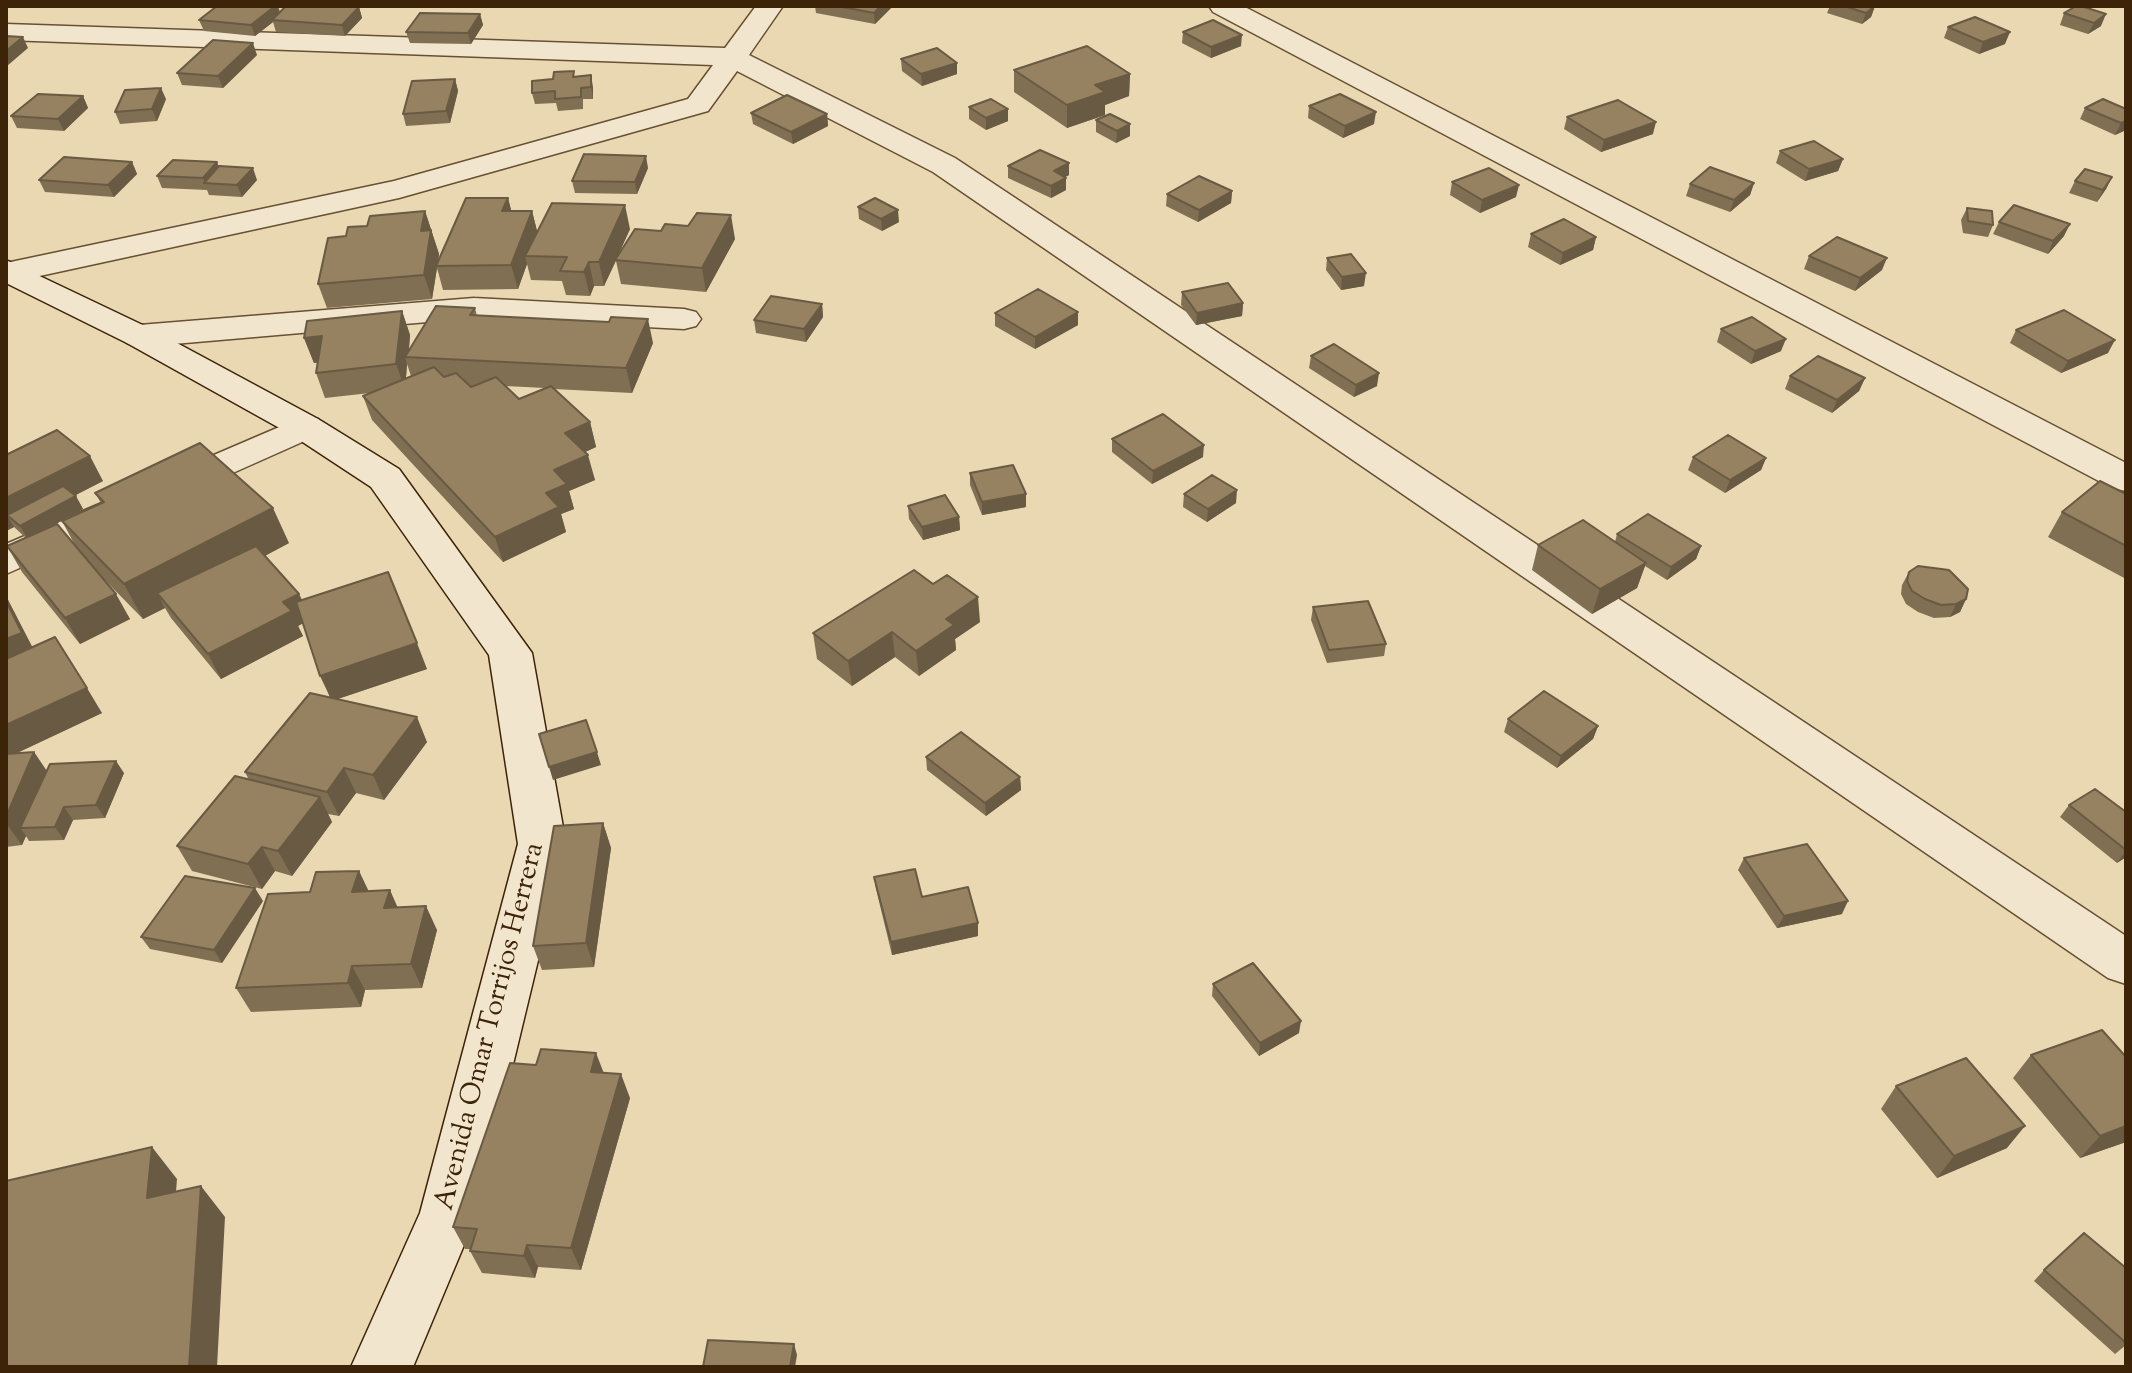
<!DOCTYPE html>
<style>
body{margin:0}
#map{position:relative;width:2132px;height:1373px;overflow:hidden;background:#e9d8b2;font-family:"Sorts Mill Goudy",serif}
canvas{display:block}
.frame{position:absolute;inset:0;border:8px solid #3d2308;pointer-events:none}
</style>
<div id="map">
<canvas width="2132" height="1373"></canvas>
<div class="frame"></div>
</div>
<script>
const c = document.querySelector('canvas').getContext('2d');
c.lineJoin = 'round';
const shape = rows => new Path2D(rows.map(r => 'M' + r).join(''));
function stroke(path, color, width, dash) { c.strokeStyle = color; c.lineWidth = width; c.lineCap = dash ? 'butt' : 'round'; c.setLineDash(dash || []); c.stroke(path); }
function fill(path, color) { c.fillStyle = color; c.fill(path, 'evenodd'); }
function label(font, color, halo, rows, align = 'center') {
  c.font = font + ' "Sorts Mill Goudy",serif'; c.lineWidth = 7; c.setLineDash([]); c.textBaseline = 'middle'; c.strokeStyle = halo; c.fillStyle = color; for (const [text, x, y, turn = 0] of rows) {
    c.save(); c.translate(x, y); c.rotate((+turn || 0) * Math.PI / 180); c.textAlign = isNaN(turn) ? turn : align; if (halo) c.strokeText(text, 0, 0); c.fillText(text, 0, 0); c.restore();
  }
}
const street = shape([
 [756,6,783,6,749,55,955,158,2126,936,2126,984,2108,978,933,172,737,71,708,111,399,198,12,282,6,281,6,263,394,181,688,99,713,65,6,40,6,24,725,48,756,6],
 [1209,6,1243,6,2126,463,2126,491,2112,488,1213,12,1209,6],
 [474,298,684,309,696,312,701,319,696,326,684,329,474,318,139,347,127,343,121,336,127,329,139,325,474,298],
 [305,416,318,419,324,427,318,435,6,574,6,544,305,416]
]);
const secondary = shape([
 [6,260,151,329,318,419,399,469,532,653,566,844,477,1214,413,1367,351,1367,420,1213,518,844,489,655,371,487,292,435,127,343,6,283,6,260]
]);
stroke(street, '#685032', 3);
stroke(secondary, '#3d2308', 3);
fill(street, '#f1e6cd');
fill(secondary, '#f1e6cd');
fill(shape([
 [815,6,893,6,875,24,816,13],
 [1830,6,1875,6,1871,17,1862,24,1827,13],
 [359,7,362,18,345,36,276,32,273,22,255,36,204,31,199,20],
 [2064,13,2101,26,2088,34,2060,25],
 [480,14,483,25,471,44,410,43,406,32],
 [1948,27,2005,44,1979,54,1944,38],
 [1183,32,1241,46,1211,58,1182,43],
 [257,55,223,88,182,85,177,73],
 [901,59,957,63,957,74,922,86,902,71],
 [1014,70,1130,74,1129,96,1105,105,1105,115,1067,128,1014,92],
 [575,77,593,87,593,99,583,99,583,109,558,111,556,103,535,104,532,93,553,79],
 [455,79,458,91,450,123,406,126,403,114],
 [83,96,88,108,64,131,17,128,11,116],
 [166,99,157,121,120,124,115,112],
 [2103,99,2126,130,2115,135,2080,119,2085,108],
 [1309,106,1374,124,1343,138,1308,118],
 [969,107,1008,121,986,130,969,119],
 [751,113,827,114,828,126,793,144,753,124],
 [1567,117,1653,134,1601,152,1564,129],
 [1096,120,1130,136,1116,143,1096,132],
 [1780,151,1843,159,1838,171,1805,181,1776,163],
 [132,162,137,174,114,197,45,192,39,180],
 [1069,163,1069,175,1065,177,1066,190,1051,198,1008,178,1008,166],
 [218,166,257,180,242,197,209,195,207,190,162,188,157,176],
 [648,168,637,194,575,193,572,181],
 [2112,177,2106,189,2097,202,2069,193,2075,181],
 [1452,182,1516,197,1480,213,1450,195],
 [1754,183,1750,195,1730,212,1686,196,1690,184],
 [1232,191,1231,203,1198,222,1166,206,1167,194],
 [508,198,511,211,532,211,537,231,630,229,617,258,735,239,706,292,621,284,616,261,604,286,594,286,590,296,566,295,562,281,531,280,527,264,518,289,443,290,437,268,432,299,327,308,318,284,346,236,367,226,425,211,439,254,438,262],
 [858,207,899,222,882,231,859,219],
 [1967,208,1993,225,1988,237,1963,233,1961,220],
 [1999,222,2064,236,2048,254,1993,234],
 [1531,234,1596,237,1593,250,1560,265,1528,247],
 [1809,256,1882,270,1855,291,1804,269],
 [1327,258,1364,286,1341,290,1326,270],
 [1182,292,1243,303,1242,316,1196,325,1181,305],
 [822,304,823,317,806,342,756,333,754,320],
 [475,308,477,316,653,343,632,393,554,389,590,422,596,447,585,452,595,480,569,491,574,509,561,514,566,532,503,562,372,420,363,396,370,393,325,398,316,373,318,362,314,363,304,338,402,311,410,335,409,350],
 [407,364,411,376,406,378],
 [505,386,545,388,519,399],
 [995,313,1078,325,1035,349,995,326],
 [1721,329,1781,351,1751,364,1717,342],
 [2016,330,2108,353,2061,373,2010,343],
 [1311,356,1377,386,1354,397,1309,368],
 [1790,376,1865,378,1859,391,1832,413,1785,389],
 [1112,439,1203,457,1152,484,1112,452],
 [6,455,103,481,75,495,83,509,49,528,77,549,62,521,101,503,95,493,289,543,265,556,299,594,302,600,427,669,337,699,427,742,384,800,356,793,339,816,328,814,332,822,292,876,275,871,262,889,192,871,177,846,249,780,245,772,330,698,303,623,298,626,303,636,221,679,171,618,165,608,143,619,101,576,130,619,80,644,22,572,7,546,26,538,14,527,6,531],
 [1693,457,1766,458,1761,470,1725,493,1688,470],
 [970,473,1026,507,982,515,970,485],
 [1184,494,1236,503,1207,522,1183,507],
 [2126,494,2126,579,2048,537,2062,512],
 [908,506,959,517,960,530,923,540,909,519],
 [1617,534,1701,546,1696,559,1667,580,1645,566,1637,588,1592,614,1532,570,1538,545,1615,542],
 [1909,572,1966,599,1960,612,1950,617,1934,618,1918,612,1906,604,1901,594,1902,585],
 [6,596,32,647,102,713,15,754,34,752,46,771,124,773,105,818,73,820,64,840,29,841,26,836,22,845,6,847],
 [1313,607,1386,644,1384,656,1327,663,1311,620],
 [980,622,955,639,956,650,919,676,895,657,852,686,817,659,813,633],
 [1508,719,1598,726,1593,739,1557,768,1504,732],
 [926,757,1020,777,1021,790,986,816,927,770],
 [2069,805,2126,812,2126,857,2117,863,2060,817],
 [603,823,611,848,594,967,542,970,533,946],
 [1744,858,1842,914,1777,928,1738,870],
 [359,871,368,891,437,930,422,988,365,990,361,1007,251,1012,236,988,310,892],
 [874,877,922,897,978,936,892,955,876,889],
 [263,901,222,963,150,949,141,937],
 [1213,984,1299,1033,1259,1056,1212,996],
 [2031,1055,2126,1057,2126,1142,2080,1158,2013,1078],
 [603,1073,630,1098,581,1270,538,1267,535,1278,482,1273,470,1251,470,1249,465,1249,453,1227],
 [1896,1086,2007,1148,1937,1178,1881,1109],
 [2126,1268,2126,1345,2115,1354,2034,1281,2044,1270]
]), '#816f53');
fill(shape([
 [275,6,278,6,281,15,272,20,273,22,255,36,251,25],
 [881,6,893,6,875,24,874,13],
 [1875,6,1871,17,1862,24,1866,13],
 [359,7,362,18,345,36,342,25],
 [480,14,483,25,471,44,468,33],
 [2106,14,2101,26,2088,34,2094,23],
 [2010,32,2005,44,1979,54,1983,42],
 [1242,35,1241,46,1211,58,1211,47],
 [23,37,28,48,7,66,6,51],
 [253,43,257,55,223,88,218,76],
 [957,63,957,74,922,86,921,74],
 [1130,74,1129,96,1105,105,1105,115,1067,128,1067,105,1095,85],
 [591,75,593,87,593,99,591,87],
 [455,79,458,91,450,123,446,111],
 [161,88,166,99,157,121,152,109],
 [83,96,88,108,64,131,58,119],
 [1008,109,1008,121,986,130,986,118],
 [1376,112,1374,124,1343,138,1345,126],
 [827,114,828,126,793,144,791,132],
 [2126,121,2126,130,2115,135,2121,123],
 [1656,122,1653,134,1601,152,1604,140],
 [1130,124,1130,136,1116,143,1117,131],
 [646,156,648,168,637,194,635,182],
 [1843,159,1838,171,1805,181,1809,169],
 [132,162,137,174,114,197,108,185],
 [217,162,222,174,205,183,203,178],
 [1069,163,1069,175,1054,183,1054,171],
 [253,168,257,180,242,197,237,185],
 [2112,177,2106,189,2097,202,2103,190],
 [1066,178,1066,190,1051,198,1051,186],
 [1754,183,1750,195,1730,212,1734,200],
 [1519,185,1516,197,1480,213,1482,200],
 [1232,191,1231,203,1198,222,1199,210],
 [508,198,514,221,502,211],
 [625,205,630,229,604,286,599,262],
 [898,210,899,222,882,231,881,219],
 [425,211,439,254,437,266,436,266,437,268,432,299,424,275,421,231],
 [532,211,538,235,525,256,527,264,518,289,511,265],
 [731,215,735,239,706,292,702,268],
 [2070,224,2064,236,2048,254,2053,241],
 [1596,237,1593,250,1560,265,1563,253],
 [1887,258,1882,270,1855,291,1860,278],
 [589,262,594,286,590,296,584,272],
 [1366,273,1364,286,1341,290,1342,277],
 [1243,303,1242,316,1196,325,1197,313],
 [822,304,823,317,806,342,804,329],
 [402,311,410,335,408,357,405,357,407,364,405,389,396,364],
 [1078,312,1078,325,1035,349,1035,337],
 [648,319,653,343,632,393,626,368],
 [322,336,332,361,314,363,304,338],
 [1786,339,1781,351,1751,364,1755,351],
 [2115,340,2108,353,2061,373,2068,361],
 [1379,373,1377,386,1354,397,1356,385],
 [1865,378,1859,391,1832,413,1837,400],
 [590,422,596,447,572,458,565,433],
 [1204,445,1203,457,1152,484,1153,471],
 [588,455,595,480,569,491,574,509,561,514,566,532,503,562,495,537,546,493,554,470],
 [90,456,103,481,18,525,7,515,14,527,6,531,6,498],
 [1766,458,1761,470,1725,493,1730,480],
 [1237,490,1236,503,1207,522,1208,509],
 [1026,494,1026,507,982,515,982,502],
 [76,496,83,509,28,539,20,526],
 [273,508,289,543,169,606,157,593,165,608,143,619,124,584],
 [959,517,960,530,923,540,922,527],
 [1701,546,1696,559,1667,580,1671,567],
 [1646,563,1637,588,1592,614,1600,589],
 [116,594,130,619,80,644,65,618],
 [299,594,311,619,298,626,303,636,221,679,208,654,283,602],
 [6,596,38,658,6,671],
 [978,597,980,622,955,639,956,650,919,676,916,651,946,619],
 [1966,599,1960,612,1950,617,1956,604],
 [892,632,895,657,852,686,848,661],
 [417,643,427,669,332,701,320,676],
 [87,688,102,713,6,758,6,725],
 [417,717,427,742,384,800,373,775],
 [1598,726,1593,739,1557,768,1561,756],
 [34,752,51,777,20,828,26,836,22,845,6,823,6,817],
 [597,752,601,765,553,780,549,767],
 [116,761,124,773,105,818,96,805],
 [344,768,356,793,339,816,327,792],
 [1020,777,1021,790,986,816,985,803],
 [320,797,332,822,292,876,278,851],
 [64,807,73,820,64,840,55,827],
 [603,823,611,848,594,967,586,943],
 [262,847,275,871,262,889,248,864],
 [2126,851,2126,857,2117,863],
 [359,871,371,896,352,892],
 [255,888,263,901,222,963,214,950],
 [390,890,401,915,384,908],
 [1848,901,1842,914,1777,928,1784,916],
 [426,906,437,930,422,988,411,964],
 [978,923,978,936,892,955,891,942],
 [352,966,365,990,361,1007,348,983],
 [1301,1021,1299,1033,1259,1056,1260,1043],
 [596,1053,605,1076,591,1072],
 [621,1074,630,1098,581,1270,571,1248],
 [2025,1126,2007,1148,1937,1178,1954,1156],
 [2126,1126,2126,1142,2080,1158,2100,1136],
 [152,1147,177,1179,173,1230,147,1198],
 [201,1186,225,1217,217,1367,189,1367],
 [527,1245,538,1267,535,1278,524,1256],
 [794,1344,797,1355,795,1367,790,1367]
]), '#695a43');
const building = shape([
 [217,6,275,6,251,25,199,20,217,6],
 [286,6,343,6,359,7,342,25,272,20,286,6],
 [837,6,881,6,874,13,837,6],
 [1844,6,1875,6,1866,13,1844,6],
 [2076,6,2081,6,2106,14,2094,23,2064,13,2076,6],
 [420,13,480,14,468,33,406,32,420,13],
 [1975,17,2010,32,1983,42,1948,27,1975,17],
 [1213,20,1242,35,1211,47,1183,32,1213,20],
 [6,36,23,37,6,51,6,36],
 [213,40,253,43,218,76,177,73,213,40],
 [1087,46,1130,74,1095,85,1105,92,1067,105,1014,70,1087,46],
 [937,48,957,63,921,74,901,59,937,48],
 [574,71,573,77,591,75,591,87,581,88,581,97,555,99,555,91,532,93,532,81,553,79,554,72,574,71],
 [455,79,446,111,403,114,412,81,455,79],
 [161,88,152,109,115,112,125,90,161,88],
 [38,94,83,96,58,119,11,116,38,94],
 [1340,94,1376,112,1345,126,1309,106,1340,94],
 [787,95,827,114,791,132,751,113,787,95],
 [991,99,1008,109,986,118,969,107,991,99],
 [2103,99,2126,109,2126,121,2121,123,2085,108,2103,99],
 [1618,100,1656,122,1604,140,1567,117,1618,100],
 [1110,114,1130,124,1117,131,1096,120,1110,114],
 [1814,141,1843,159,1809,169,1780,151,1814,141],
 [1040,150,1069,163,1054,171,1066,178,1051,186,1008,166,1040,150],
 [584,154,646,156,635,182,572,181,584,154],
 [64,157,132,162,108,185,39,180,64,157],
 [173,160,217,162,203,178,157,176,173,160],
 [219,166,253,168,237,185,204,183,219,166],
 [1710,167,1754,183,1734,200,1690,184,1710,167],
 [1489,168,1519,185,1482,200,1452,182,1489,168],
 [2085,169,2112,177,2103,190,2075,181,2085,169],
 [1199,176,1232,191,1199,210,1167,194,1199,176],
 [466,198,508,198,502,211,532,211,511,265,436,266,466,198],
 [875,198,898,210,881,219,858,207,875,198],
 [552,203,625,205,599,262,589,262,584,272,560,271,567,257,525,256,552,203],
 [2014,205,2070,224,2053,241,1999,222,2014,205],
 [1967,208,1992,211,1993,225,1968,221,1967,208],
 [425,211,421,231,431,230,424,275,318,284,328,238,346,236,348,227,367,226,370,216,425,211],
 [697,213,731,215,702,268,615,260,635,229,661,231,665,224,688,226,697,213],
 [1564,219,1596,237,1563,253,1531,234,1564,219],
 [1837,237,1887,258,1860,278,1809,256,1837,237],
 [1351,254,1366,273,1342,277,1327,258,1351,254],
 [1228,283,1243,303,1197,313,1182,292,1228,283],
 [1038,289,1078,312,1035,337,995,313,1038,289],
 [771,296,822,304,804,329,754,320,771,296],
 [436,306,475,308,470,315,609,322,611,317,648,319,626,368,405,357,436,306],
 [2064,310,2115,340,2068,361,2016,330,2064,310],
 [402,311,396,364,316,373,322,336,304,338,307,321,402,311],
 [1752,317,1786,339,1755,351,1721,329,1752,317],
 [1334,344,1379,373,1356,385,1311,356,1334,344],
 [1818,356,1865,378,1837,400,1790,376,1818,356],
 [434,367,444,377,456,373,471,387,496,377,519,399,551,386,590,422,565,433,588,455,554,470,567,484,546,493,559,507,495,537,363,396,434,367],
 [1163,414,1204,445,1153,471,1112,439,1163,414],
 [57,430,90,456,6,498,6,455,57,430],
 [1728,435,1766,458,1730,480,1693,457,1728,435],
 [200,443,273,508,124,584,62,521,104,502,95,493,200,443],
 [1013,465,1026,494,982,502,970,473,1013,465],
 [1212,475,1237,490,1208,509,1184,494,1212,475],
 [2100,481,2126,494,2126,546,2062,512,2100,481],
 [63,486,76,496,20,526,7,515,63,486],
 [945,495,959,517,922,527,908,506,945,495],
 [1648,514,1701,546,1671,567,1617,534,1648,514],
 [1583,520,1646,563,1600,589,1538,545,1583,520],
 [57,524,116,594,65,618,7,546,57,524],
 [256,546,299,594,283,602,292,611,208,654,157,593,256,546],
 [1918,566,1949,570,1968,589,1966,599,1956,604,1941,605,1925,599,1912,591,1907,581,1909,572,1918,566],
 [914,570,933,584,947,575,978,597,946,619,954,625,916,651,892,632,848,661,813,633,914,570],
 [388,572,417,643,320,676,296,602,388,572],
 [6,601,22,633,6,639,6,601],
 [1368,601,1386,644,1329,650,1313,607,1368,601],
 [55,637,87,688,6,725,6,659,55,637],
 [1544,691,1598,726,1561,756,1508,719,1544,691],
 [310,693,417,717,373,775,344,768,327,792,245,772,310,693],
 [586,720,597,752,549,767,539,734,586,720],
 [961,732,1020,777,985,803,926,757,961,732],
 [34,752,6,817,6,754,34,752],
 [116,761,96,805,64,807,55,827,20,828,50,764,116,761],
 [235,776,320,797,278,851,262,847,248,864,177,846,235,776],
 [2095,789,2126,812,2126,850,2069,805,2095,789],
 [603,823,586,943,533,946,554,826,603,823],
 [1807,844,1848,901,1784,916,1744,858,1807,844],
 [915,869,922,897,968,887,978,923,891,942,874,877,915,869],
 [359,871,352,892,390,890,384,908,426,906,411,964,352,966,348,983,236,988,268,894,310,892,316,872,359,871],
 [185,876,255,888,214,950,141,937,185,876],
 [1253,963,1301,1021,1260,1043,1213,984,1253,963],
 [2102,1030,2126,1057,2126,1126,2100,1136,2031,1055,2102,1030],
 [541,1049,596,1053,591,1072,621,1074,571,1248,527,1245,524,1256,470,1251,477,1229,453,1227,510,1063,536,1065,541,1049],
 [1966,1058,2025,1126,1954,1156,1896,1086,1966,1058],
 [152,1147,147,1198,201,1186,189,1367,6,1367,6,1181,152,1147],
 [2084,1233,2126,1268,2126,1343,2044,1270,2084,1233],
 [708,1340,794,1344,790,1367,703,1367,708,1340]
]);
fill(building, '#968160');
stroke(building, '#695a43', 2);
label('28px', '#3d2308', '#f1e6cd', [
 ["Avenida Omar Torrijos Herrera",492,1027,-76]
]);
</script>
